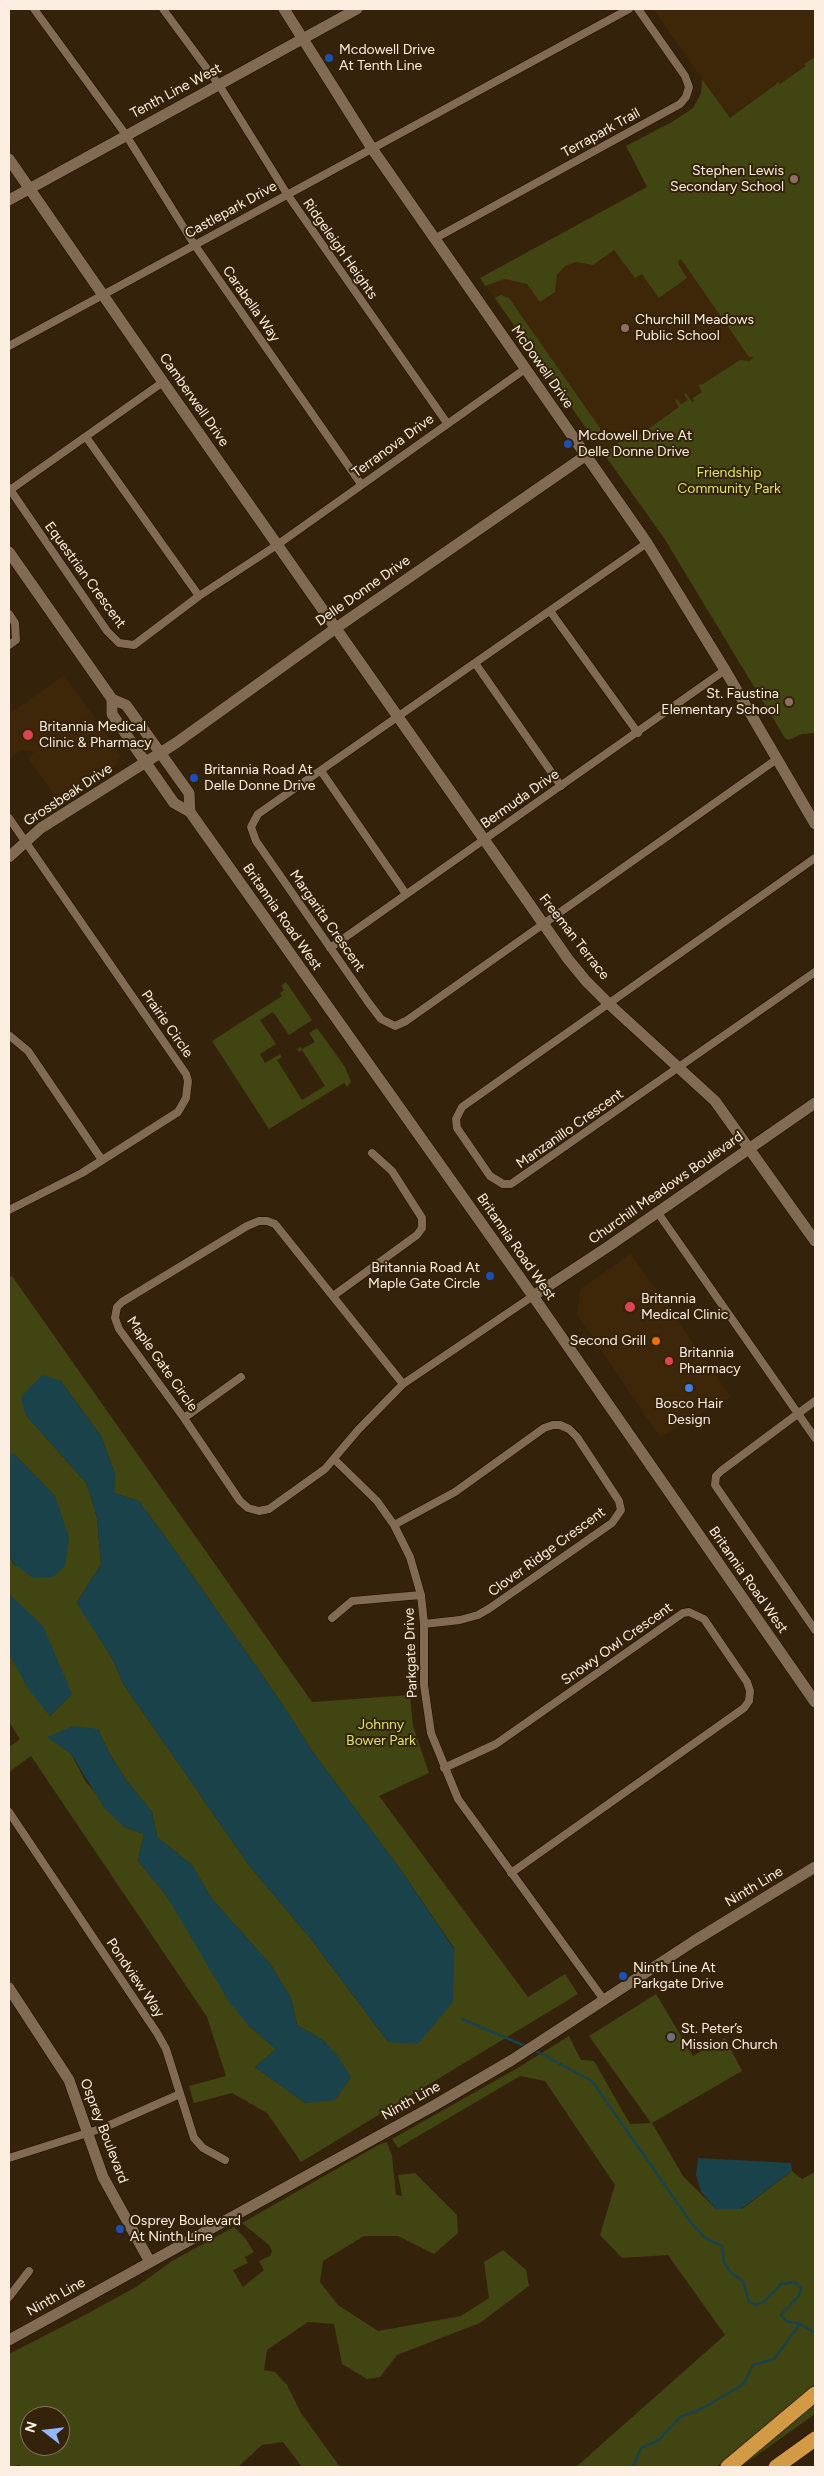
<!DOCTYPE html>
<meta charset="utf-8">
<style>
body{margin:0}
#map{position:relative;width:824px;height:2476px;overflow:hidden;background:#35220b;font-family:Figtree,sans-serif}
canvas{display:block}
.frame{position:absolute;inset:0;border:10px solid #fcefe1;pointer-events:none}
.north{position:absolute;left:20px;top:2406px;width:50px;height:50px;box-sizing:border-box;background:#35220b;border:1px solid #857461;border-radius:50%;rotate:286deg;font-size:14px;font-weight:700;line-height:20px;text-align:center;color:#fcefe1}
.north::after{content:'';display:block;margin:auto;width:18px;height:22px;background:#92b7fd;clip-path:polygon(50% 0,100% 100%,50% 72%,0 100%)}
</style>
<div id="map">
<canvas width="824" height="2476"></canvas>
<div class="frame"></div>
<div class="north">N</div>
</div>
<script>
const c = document.querySelector('canvas').getContext('2d');
c.lineJoin = 'round';
function fill(path, color) { c.fillStyle = color; c.fill(path, 'evenodd'); }
const shape = rows => new Path2D(rows.map(r => 'M' + r).join(''));
function stroke(path, color, width, dash) { c.strokeStyle = color; c.lineWidth = width; c.lineCap = dash ? 'butt' : 'round'; c.setLineDash(dash || []); c.stroke(path); }
function label(font, color, halo, rows, align = 'center') {
  c.font = font + ' Figtree,sans-serif'; c.lineWidth = 4; c.setLineDash([]); c.textBaseline = 'middle'; c.strokeStyle = halo; c.fillStyle = color; for (const [text, x, y, turn = 0] of rows) {
    c.save(); c.translate(x, y); c.rotate((+turn || 0) * Math.PI / 180); c.textAlign = isNaN(turn) ? turn : align; if (halo) c.strokeText(text, 0, 0); c.fillText(text, 0, 0); c.restore();
  }
}
fill(shape([
 [653,9,815,9,815,240,726,113],
 [642,189,753,359,609,461,480,278],
 [64,675,120,754,120,758,118,764,58,800,28,758,34,752,21,750,9,759,9,714],
 [631,1254,731,1397,660,1437,577,1315,580,1289]
]), '#3e2608');
fill(shape([
 [815,57,815,733,802,734,789,740,785,738,664,538,604,454,629,434,634,439,679,407,675,401,677,399,681,404,688,400,684,395,686,393,692,402,694,401,693,398,702,392,698,385,703,384,740,360,750,361,753,357,749,357,681,259,678,261,679,265,687,278,659,298,642,274,635,278,614,250,593,265,576,262,565,266,557,275,555,292,540,302,527,284,505,279,485,286,480,278,647,187,626,146,672,122,693,108,701,93,702,79,730,118,778,83,780,84,806,66,804,64],
 [501,295,509,298,600,428,600,435,595,441,495,298],
 [286,982,312,1020,289,1035,273,1012,260,1020,276,1044,260,1054,265,1063,280,1054,282,1057,277,1060,302,1100,325,1086,302,1050,299,1052,297,1049,300,1047,302,1049,315,1042,309,1033,317,1028,345,1067,351,1082,347,1087,344,1083,269,1129,212,1041,282,996,280,993,284,990,281,986],
 [12,1276,312,1702,410,1695,413,1726,429,1773,379,1796,528,1997,565,1974,578,1994,301,2162,267,2113,232,2093,194,2103,189,2086,226,2076,207,2017,31,1756,9,1772,9,1747,20,1739,9,1722,9,1654,50,1716,72,1694,9,1594,9,1556,15,1566,55,1496,17,1457,9,1452,9,1278],
 [60,1380,101,1436,115,1474,114,1493,139,1501,176,1552,281,1702,312,1751,401,1870,454,1948,388,2042,310,1938,248,1864,124,1685,112,1658,77,1602,101,1564,97,1518,87,1484,25,1414],
 [98,1729,108,1751,126,1780,152,1812,157,1837,192,1865,212,1899,271,1965,291,1998,297,2025,323,2040,351,2077,305,2103,255,2067,276,2049,249,2026,166,1895,138,1861,144,1834,124,1827,86,1782,71,1754,48,1737],
 [656,1994,693,2056,725,2038,742,2071,652,2123,683,2176,716,2209,742,2209,792,2171,802,2179,815,2172,815,2384,716,2467,576,2467,725,2335,668,2255,622,2258,600,2235,615,2185,545,2081,520,2076,398,2148,392,2139,516,2069,569,2036,581,2060,594,2061,630,2124,651,2123,589,2036],
 [387,2142,392,2156,396,2195,402,2196,398,2175,415,2173,457,2215,458,2233,434,2254,398,2236,364,2236,323,2261,320,2282,338,2305,378,2331,461,2316,489,2298,484,2262,503,2250,526,2270,529,2286,480,2323,397,2355,380,2377,367,2379,342,2364,334,2324,308,2322,267,2350,264,2370,275,2372,287,2385,301,2413,340,2467,302,2467,283,2442,262,2445,238,2467,22,2467,19,2465,9,2467,9,2354,81,2317,136,2287,172,2261,234,2227,245,2238,254,2252,245,2257,248,2263,233,2270,243,2287,264,2270,259,2261,270,2256,272,2251,269,2245,242,2223,380,2144],
 [30,2416,60,2416,60,2446,30,2446],
 [815,2401,815,2414,742,2466,741,2463]
]), '#404512');
fill(shape([
 [42,1375,60,1380,101,1436,115,1474,114,1493,139,1501,176,1552,281,1702,312,1751,401,1870,454,1949,453,2002,418,2044,388,2042,310,1938,248,1864,124,1685,112,1658,82,1612,77,1602,101,1564,97,1518,87,1484,25,1414,21,1397],
 [9,1452,17,1457,55,1496,69,1538,65,1566,53,1577,33,1578,15,1565,9,1556],
 [9,1594,43,1626,72,1694,50,1716,29,1690,9,1654],
 [73,1726,98,1729,108,1751,126,1780,152,1812,157,1837,192,1865,212,1899,271,1965,291,1998,297,2025,323,2040,337,2055,351,2077,335,2100,305,2103,255,2067,276,2049,249,2026,229,2002,166,1895,138,1861,144,1834,124,1827,105,1809,71,1754,47,1737],
 [698,2158,791,2163,792,2171,741,2209,716,2209,701,2192,696,2175]
]), '#1a424a');
stroke(shape([
 [462,2019,525,2046],
 [534,2050,592,2081,690,2221,705,2238,722,2246,724,2262,731,2273,743,2281,749,2302,757,2305,766,2300,781,2284,794,2282,801,2288,799,2296,781,2315,786,2321,800,2324,815,2333],
 [633,2467,641,2448,659,2440,680,2417,703,2408,744,2384,753,2365,774,2359,800,2324]
]), '#1a424a', 2.5);
const street = shape([
 [34,9,126,135,194,244,361,484],
 [163,9,219,85,287,194,447,423],
 [434,239,680,104,686,97,689,87,685,76,638,9],
 [9,346,629,9],
 [86,437,199,596],
 [9,488,107,631,119,643,134,645,199,596,277,545,525,369],
 [10,490,163,382],
 [647,543,258,814,251,827,256,841,368,1002,381,1019,395,1026,406,1021,777,759],
 [550,611,638,733],
 [9,614,15,623,16,640,9,645],
 [475,663,561,786],
 [321,771,406,894],
 [9,818,186,1074,188,1081,186,1098,178,1112,82,1173,9,1210],
 [815,858,462,1107,456,1119,457,1128,490,1176,503,1184,511,1184,815,972],
 [330,948,725,670],
 [10,1036,28,1051,102,1160],
 [658,1213,815,1438],
 [333,1296,417,1235,422,1228,422,1218,392,1171,372,1153],
 [403,1384,275,1224,267,1221,259,1221,247,1226,122,1302,117,1307,115,1318,119,1329,184,1418,240,1501,248,1508,259,1511,269,1509,325,1469,358,1430,403,1384,533,1296],
 [815,1401,721,1471,716,1476,715,1485,815,1630],
 [184,1418,241,1377],
 [335,1460,377,1501,394,1525,410,1557,421,1595,424,1624,424,1685,431,1733,458,1799,604,2000],
 [394,1525,455,1492,544,1428,553,1425,560,1425,569,1429,577,1437,619,1501,621,1510,612,1523,490,1608,478,1615,460,1620,424,1624],
 [332,1618,352,1601,421,1595],
 [444,1768,496,1744,683,1613,689,1612,704,1619,747,1682,750,1691,749,1701,744,1708,511,1873],
 [9,1812,157,2033,166,2049,194,2138,203,2148,225,2160],
 [9,2158,103,2128,180,2094],
 [9,2297,29,2271]
]);
const secondary = shape([
 [284,9,373,150,647,543,725,670,815,824],
 [9,159,163,382,568,959,586,981,609,1004,715,1101,815,1241],
 [9,200,357,9],
 [9,552,112,699,126,705,189,793,190,812],
 [112,699,112,714,146,763,174,803,190,812,533,1296,815,1702],
 [9,857,41,828,176,743,336,628,585,456],
 [533,1296,609,1246,815,1103],
 [9,1988,69,2080,103,2177,150,2262],
 [9,2340,435,2105,512,2060,694,1941,815,1867]
]);
const highway = shape([
 [728,2467,815,2394],
 [776,2467,815,2439]
]);
stroke(street, '#1c0b00', 9);
stroke(secondary, '#1c0b00', 12);
stroke(highway, '#1c0b00', 16);
stroke(street, '#816b53', 8);
stroke(secondary, '#816b53', 11);
stroke(highway, '#d29a44', 15);
for (const [x, y, r, color] of [
 [329,58,5,"#1a4fb4"],
 [794,179,5,"#8d6e63"],
 [625,328,5,"#8d6e63"],
 [568,444,5,"#1a4fb4"],
 [789,702,5,"#8d6e63"],
 [28,735,6,"#e0444e"],
 [194,778,5,"#1a4fb4"],
 [490,1276,5,"#1a4fb4"],
 [630,1307,6,"#e0444e"],
 [656,1341,5,"#e8710a"],
 [669,1361,5,"#e0444e"],
 [689,1388,5,"#3f7fe0"],
 [623,1976,5,"#1a4fb4"],
 [671,2037,5,"#6b7280"],
 [120,2229,5,"#1a4fb4"]
]) { const dot = new Path2D(); dot.arc(x, y, r, 0, 2 * Math.PI); c.fillStyle = color; c.fill(dot); stroke(dot, '#35220b', 2); }
label('14px', '#fcefe1', '#35220b', [
 ["Mcdowell Drive",339,50],
 ["At Tenth Line",339,66],
 ["Stephen Lewis",784,171,"right"],
 ["Secondary School",784,187,"right"],
 ["Churchill Meadows",635,320],
 ["Public School",635,336],
 ["Mcdowell Drive At",578,436],
 ["Delle Donne Drive",578,452],
 ["St. Faustina",779,694,"right"],
 ["Elementary School",779,710,"right"],
 ["Britannia Medical",39,727],
 ["Clinic & Pharmacy",39,743],
 ["Britannia Road At",204,770],
 ["Delle Donne Drive",204,786],
 ["Britannia Road At",480,1268,"right"],
 ["Maple Gate Circle",480,1284,"right"],
 ["Britannia",641,1299],
 ["Medical Clinic",641,1315],
 ["Second Grill",646,1341,"right"],
 ["Britannia",679,1353],
 ["Pharmacy",679,1369],
 ["Bosco Hair",689,1404,"center"],
 ["Design",689,1420,"center"],
 ["Ninth Line At",633,1968],
 ["Parkgate Drive",633,1984],
 ["St. Peter’s",681,2029],
 ["Mission Church",681,2045],
 ["Osprey Boulevard",130,2221],
 ["At Ninth Line",130,2237]
], 'left');
label('14px', '#fcefe1', '#35220b', [
 ["Tenth Line West",176,91,-28],
 ["Terrapark Trail",601,133,-29],
 ["Castlepark Drive",231,210,-29],
 ["Ridgeleigh Heights",340,249,55],
 ["Carabella Way",251,304,55],
 ["McDowell Drive",542,367,55],
 ["Camberwell Drive",194,400,55],
 ["Terranova Drive",393,446,-36],
 ["Equestrian Crescent",85,575,54],
 ["Delle Donne Drive",363,591,-35],
 ["Grossbeak Drive",68,795,-33],
 ["Bermuda Drive",520,799,-35],
 ["Britannia Road West",282,917,55],
 ["Margarita Crescent",327,921,55],
 ["Freeman Terrace",574,937,52],
 ["Prairie Circle",167,1024,55],
 ["Manzanillo Crescent",570,1129,-35],
 ["Churchill Meadows Boulevard",666,1188,-35],
 ["Britannia Road West",516,1247,55],
 ["Maple Gate Circle",162,1364,55],
 ["Clover Ridge Crescent",547,1552,-36],
 ["Britannia Road West",748,1580,55],
 ["Snowy Owl Crescent",617,1644,-35],
 ["Parkgate Drive",411,1653,-92],
 ["Ninth Line",754,1887,-31],
 ["Pondview Way",135,1978,56],
 ["Ninth Line",411,2101,-29],
 ["Osprey Boulevard",104,2131,69],
 ["Ninth Line",56,2297,-29]
]);
label('14px', '#d9e66d', '#35220b', [
 ["Friendship",729,473],
 ["Community Park",729,489],
 ["Johnny",381,1725],
 ["Bower Park",381,1741]
]);
</script>
